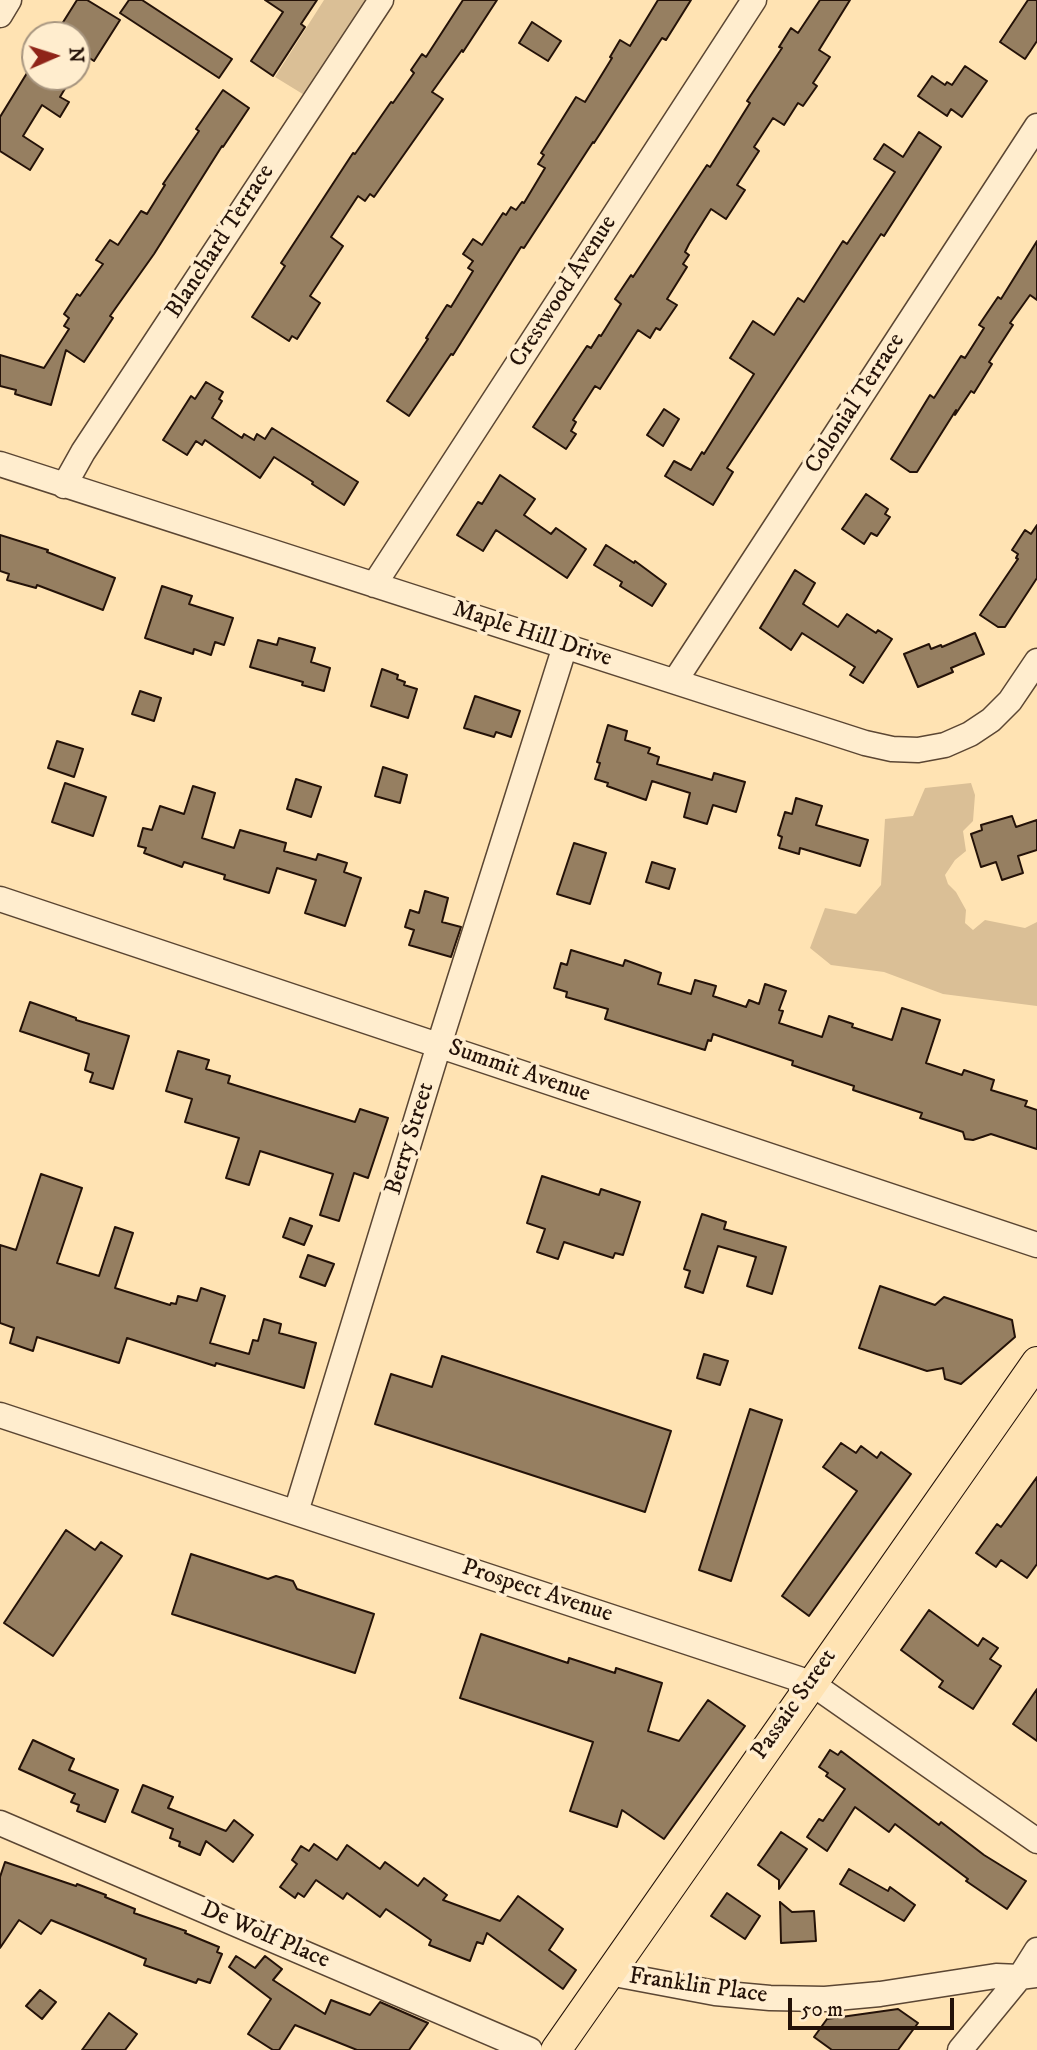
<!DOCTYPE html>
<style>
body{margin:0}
#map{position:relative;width:1037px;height:2050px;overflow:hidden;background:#ffe3b3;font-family:"IM FELL DW Pica",serif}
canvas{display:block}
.north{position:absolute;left:21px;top:21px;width:70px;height:70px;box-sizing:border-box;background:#ffedce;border:2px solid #a7957f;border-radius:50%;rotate:87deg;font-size:19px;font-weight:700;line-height:28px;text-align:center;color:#241208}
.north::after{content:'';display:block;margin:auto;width:24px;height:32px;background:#8f2418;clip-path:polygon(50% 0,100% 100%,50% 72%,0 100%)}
.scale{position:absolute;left:788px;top:1998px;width:166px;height:32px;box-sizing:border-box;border:4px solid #241208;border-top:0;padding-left:9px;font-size:21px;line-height:24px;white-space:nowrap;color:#241208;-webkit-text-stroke:5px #ffedce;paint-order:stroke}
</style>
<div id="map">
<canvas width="1037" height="2050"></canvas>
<div class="north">N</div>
<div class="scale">50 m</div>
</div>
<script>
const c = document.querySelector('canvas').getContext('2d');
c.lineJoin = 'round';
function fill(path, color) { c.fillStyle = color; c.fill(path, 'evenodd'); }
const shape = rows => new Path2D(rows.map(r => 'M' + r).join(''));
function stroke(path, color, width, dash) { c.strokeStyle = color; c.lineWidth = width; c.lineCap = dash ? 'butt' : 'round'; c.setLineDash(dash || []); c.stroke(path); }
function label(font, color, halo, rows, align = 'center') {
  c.font = font + ' "IM FELL DW Pica",serif'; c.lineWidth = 7; c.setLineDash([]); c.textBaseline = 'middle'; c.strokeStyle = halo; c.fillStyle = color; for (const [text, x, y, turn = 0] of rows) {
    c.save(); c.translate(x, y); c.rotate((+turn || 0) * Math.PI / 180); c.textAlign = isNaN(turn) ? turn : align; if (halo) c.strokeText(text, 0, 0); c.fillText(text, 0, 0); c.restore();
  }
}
fill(shape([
 [324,0,369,0,306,96,275,77],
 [971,783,975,795,973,821,963,831,966,851,955,860,945,875,948,884,956,892,966,910,965,923,973,930,985,920,1025,928,1037,922,1037,1006,943,994,884,972,831,965,810,948,825,908,856,914,881,885,885,819,913,816,925,788]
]), '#dabf96');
const building = shape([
 [77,0,87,0,120,20,94,61,77,50,77,35,55,35,77,0],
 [129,0,142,0,232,59,219,78,120,13,129,0],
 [265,0,317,0,301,24,305,27,273,76,251,61,283,12,265,0],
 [463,0,497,0,463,52,462,50,432,92,443,99,374,197,370,194,365,201,358,196,331,237,343,246,310,296,320,303,297,339,292,336,289,341,252,317,285,266,281,263,353,153,355,154,391,102,393,103,414,73,411,70,422,54,426,57,463,0],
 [658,0,691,0,666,40,662,38,594,143,593,142,524,248,521,247,453,355,451,354,409,416,387,401,428,339,426,338,447,305,451,307,473,271,468,268,473,261,463,254,473,239,482,245,503,213,506,215,511,207,516,210,522,202,524,203,545,168,538,164,544,155,541,153,576,97,585,102,612,58,610,57,620,40,630,46,658,0],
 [820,0,850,0,819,50,830,57,813,83,817,86,803,106,798,103,784,125,773,118,754,147,759,151,737,185,745,190,726,219,711,209,689,244,685,252,689,255,683,264,687,267,667,299,677,305,660,330,656,328,650,338,638,330,600,389,595,386,573,420,576,422,571,431,576,434,566,449,533,427,587,346,591,348,599,335,601,336,621,304,615,299,631,275,633,277,707,165,710,167,750,103,747,101,782,48,779,47,791,28,798,33,820,0],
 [1028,0,1037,0,1037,41,1025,59,1000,42,1028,0],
 [532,22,561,41,548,61,519,43,532,22],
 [35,60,35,77,72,77,60,97,69,102,60,117,42,105,23,136,43,149,30,170,0,151,0,117,35,60],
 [965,66,987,81,962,117,951,109,947,116,918,96,932,76,945,85,947,82,952,85,965,66],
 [223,90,249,108,223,147,222,146,154,254,110,316,113,318,84,362,66,350,51,405,15,394,16,390,0,386,0,355,44,368,69,329,64,326,69,318,64,314,77,294,80,296,103,264,96,260,110,240,118,245,141,211,147,214,165,185,163,184,199,131,196,129,223,90],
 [919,132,941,147,884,236,881,234,727,468,733,472,713,505,665,476,674,461,691,470,702,452,704,454,754,374,730,358,753,321,774,335,798,298,804,302,843,241,847,244,895,172,874,159,884,144,903,157,919,132],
 [1037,241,1037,300,1030,295,1010,323,1013,325,989,362,992,364,974,393,971,391,955,415,956,410,917,472,910,472,891,459,930,395,934,398,961,356,965,358,984,328,979,325,998,297,1001,299,1037,241],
 [206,382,223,392,219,399,222,401,212,418,242,438,244,434,254,440,257,434,265,439,272,428,358,482,344,505,312,484,313,482,274,457,260,478,205,440,202,445,196,441,187,455,163,440,191,396,195,399,206,382],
 [664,409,679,419,663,446,647,435,664,409],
 [500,475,535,499,524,515,551,534,556,528,586,549,567,578,496,530,483,551,457,535,478,502,482,504,500,475],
 [866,494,888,509,885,514,890,517,877,536,871,533,864,544,842,529,866,494],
 [1037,525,1037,578,1005,627,998,627,980,615,1018,559,1016,558,1018,554,1012,550,1025,530,1031,534,1037,525],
 [0,535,48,550,47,552,115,578,103,610,37,585,36,588,7,580,9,574,0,571,0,535],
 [606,545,634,563,635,561,666,584,652,606,620,586,622,582,594,565,606,545],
 [795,570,815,583,803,604,838,627,847,614,876,633,878,630,892,639,863,683,850,675,855,667,802,633,791,650,760,628,795,570],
 [162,586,192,596,189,604,233,618,224,645,215,642,211,655,194,649,193,654,145,638,162,586],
 [975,633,984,654,951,668,953,672,918,687,904,654,929,644,931,649,941,645,942,647,975,633],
 [279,638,315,648,311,662,330,668,324,691,302,685,303,682,250,667,258,640,277,645,279,638],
 [382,669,398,675,397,679,405,682,404,685,417,689,408,718,371,706,382,669],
 [140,691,161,698,154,721,132,714,140,691],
 [475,696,520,711,511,737,496,732,494,737,464,728,475,696],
 [608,725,627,731,625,740,650,748,648,753,659,757,657,764,712,780,714,773,745,782,736,812,713,805,707,824,684,817,690,793,652,781,646,800,607,786,608,783,595,779,600,763,597,762,608,725],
 [57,741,83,749,74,777,48,768,57,741],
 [383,767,407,775,400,803,375,796,383,767],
 [296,779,321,787,311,817,287,809,296,779],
 [65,783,106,797,93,836,52,822,65,783],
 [193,786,215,793,202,838,234,848,240,830,286,843,284,851,316,860,318,854,347,863,344,872,361,878,345,926,305,913,316,880,277,868,269,893,224,879,225,875,184,862,182,867,144,853,146,848,138,846,143,828,152,830,160,806,184,814,193,786],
 [796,798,822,806,816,825,868,840,860,866,800,848,799,854,779,848,782,837,778,835,785,812,792,814,796,798],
 [1012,816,1016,827,1037,820,1037,850,1018,856,1023,873,1002,880,996,862,981,867,971,834,982,830,981,825,1012,816],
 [574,843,606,853,590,904,557,894,574,843],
 [652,862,675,869,669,889,646,882,652,862],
 [425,891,448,898,442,922,461,927,451,957,409,945,414,930,405,927,410,910,419,913,425,891],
 [571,950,623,966,625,960,661,973,658,984,691,994,695,980,716,986,713,996,746,1007,749,1000,759,1004,765,984,786,991,779,1010,783,1011,779,1023,822,1037,829,1016,853,1024,852,1027,892,1040,902,1008,940,1020,926,1063,962,1075,964,1070,994,1080,991,1090,1027,1101,1025,1106,1037,1110,1037,1149,991,1134,973,1140,965,1139,963,1132,920,1118,922,1113,853,1090,854,1086,792,1065,793,1061,713,1034,711,1041,708,1040,705,1050,605,1019,608,1009,566,997,567,992,554,988,561,963,567,965,571,950],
 [30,1002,76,1018,76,1020,129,1036,113,1089,90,1082,93,1073,85,1070,89,1054,20,1031,30,1002],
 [178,1051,209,1060,206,1069,230,1076,228,1083,355,1122,360,1109,388,1118,368,1178,354,1173,339,1221,320,1215,333,1174,260,1151,249,1185,226,1178,239,1138,185,1122,192,1099,166,1091,178,1051],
 [41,1174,82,1188,57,1263,99,1276,115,1227,133,1233,115,1288,170,1305,171,1303,176,1304,178,1296,197,1301,201,1288,225,1296,210,1343,249,1354,253,1340,258,1341,264,1319,281,1324,279,1333,316,1343,304,1388,216,1363,215,1366,127,1338,119,1363,37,1337,33,1351,10,1343,14,1328,0,1323,0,1245,16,1250,41,1174],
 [542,1176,599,1195,601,1189,640,1202,623,1255,615,1253,613,1258,564,1242,558,1259,537,1252,545,1229,527,1223,542,1176],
 [702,1214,726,1222,724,1229,786,1247,772,1294,747,1286,756,1257,718,1246,703,1293,685,1287,690,1271,684,1269,702,1214],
 [290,1218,312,1226,304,1245,283,1237,290,1218],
 [308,1255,334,1264,325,1286,300,1277,308,1255],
 [880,1286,935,1305,944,1297,1012,1320,1015,1337,961,1384,945,1379,943,1368,927,1371,859,1348,880,1286],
 [704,1354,728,1361,720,1385,697,1378,704,1354],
 [442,1356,671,1431,645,1512,375,1424,391,1374,432,1387,442,1356],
 [750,1409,782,1420,731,1581,699,1570,750,1409],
 [841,1443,856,1453,861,1446,877,1458,881,1452,911,1474,809,1616,782,1596,857,1491,823,1467,841,1443],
 [1037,1477,1037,1564,1027,1578,1001,1560,996,1567,976,1553,997,1524,1001,1527,1037,1477],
 [66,1530,95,1550,101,1542,122,1556,53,1656,4,1623,66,1530],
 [191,1554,268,1579,276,1576,293,1581,297,1589,374,1614,355,1673,172,1614,191,1554],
 [929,1610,978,1646,983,1638,998,1648,990,1659,1001,1666,973,1709,939,1687,943,1681,901,1650,929,1610],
 [481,1634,568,1663,569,1658,615,1673,616,1668,662,1683,648,1731,679,1741,708,1700,745,1726,664,1839,622,1810,617,1827,570,1811,593,1742,460,1698,481,1634],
 [1037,1689,1037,1741,1013,1724,1037,1689],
 [33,1740,74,1759,69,1770,118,1790,105,1822,77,1811,79,1805,71,1802,75,1794,19,1769,33,1740],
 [830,1750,838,1755,841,1751,939,1825,941,1822,984,1855,1026,1881,1007,1909,966,1881,968,1879,895,1824,889,1832,855,1807,827,1851,807,1837,819,1819,823,1821,845,1789,826,1776,828,1773,819,1767,830,1750],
 [143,1785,173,1797,168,1808,226,1831,234,1820,253,1835,233,1862,206,1841,200,1855,179,1846,180,1842,170,1838,173,1829,132,1812,143,1785],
 [781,1832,807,1849,779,1889,779,1880,758,1865,781,1832],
 [314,1844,337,1860,347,1845,380,1869,385,1862,418,1886,424,1878,447,1895,443,1900,500,1921,518,1896,563,1929,549,1950,576,1970,563,1989,487,1933,483,1944,477,1942,470,1961,429,1945,431,1940,386,1909,380,1917,347,1893,343,1899,316,1880,304,1897,298,1893,295,1898,280,1887,297,1864,292,1860,301,1846,309,1851,314,1844],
 [5,1862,76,1886,77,1884,106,1895,105,1897,135,1909,134,1913,186,1931,185,1933,219,1947,217,1952,222,1954,210,1983,198,1979,196,1983,144,1965,146,1959,51,1920,41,1934,19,1920,0,1948,0,1877,5,1862],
 [849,1869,888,1891,890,1887,915,1905,904,1921,840,1884,849,1869],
 [727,1893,760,1916,745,1939,711,1916,727,1893],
 [780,1902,792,1912,814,1911,816,1941,781,1943,780,1902],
 [236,1956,255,1968,265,1956,282,1969,273,1980,325,2014,331,2000,370,2015,380,2002,428,2023,409,2050,357,2050,295,2025,279,2050,273,2050,248,2034,271,1999,229,1967,236,1956],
 [40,1990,56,2002,42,2019,26,2006,40,1990],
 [898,2009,918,2023,898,2050,832,2050,814,2037,827,2019,898,2009],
 [109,2013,137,2034,125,2050,82,2050,109,2013]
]);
fill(building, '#967f61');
stroke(building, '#241208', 2);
const minor = shape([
 [0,15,9,0],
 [0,464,865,743,892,749,918,750,945,745,970,734,991,720,1010,701,1037,661],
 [64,486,83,452,381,0],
 [374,585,754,0],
 [675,681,1037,126],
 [0,899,1037,1245],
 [0,1415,811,1683,1037,1841],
 [296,1512,439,1045,565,646],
 [0,1823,530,2050],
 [609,1973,715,1993,770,1998,825,1999,880,1994,996,1976,1020,1977,1037,1975],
 [960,2050,1020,1977,1037,1950]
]);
const major = shape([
 [556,2050,1037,1362]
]);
stroke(minor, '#5b4633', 27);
stroke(major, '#241208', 32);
stroke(minor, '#ffedce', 24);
stroke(major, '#ffe3b3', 30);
label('24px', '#241208', '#ffedce', [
 ["Blanchard Terrace",221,242,-57],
 ["Crestwood Avenue",564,292,-57],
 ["Colonial Terrace",856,404,-57],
 ["Maple Hill Drive",532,635,18],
 ["Summit Avenue",519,1072,19],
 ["Berry Street",411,1139,-73],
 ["Prospect Avenue",537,1592,18],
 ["Passaic Street",795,1705,-55],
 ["De Wolf Place",265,1936,23],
 ["Franklin Place",698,1987,8]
]);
</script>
